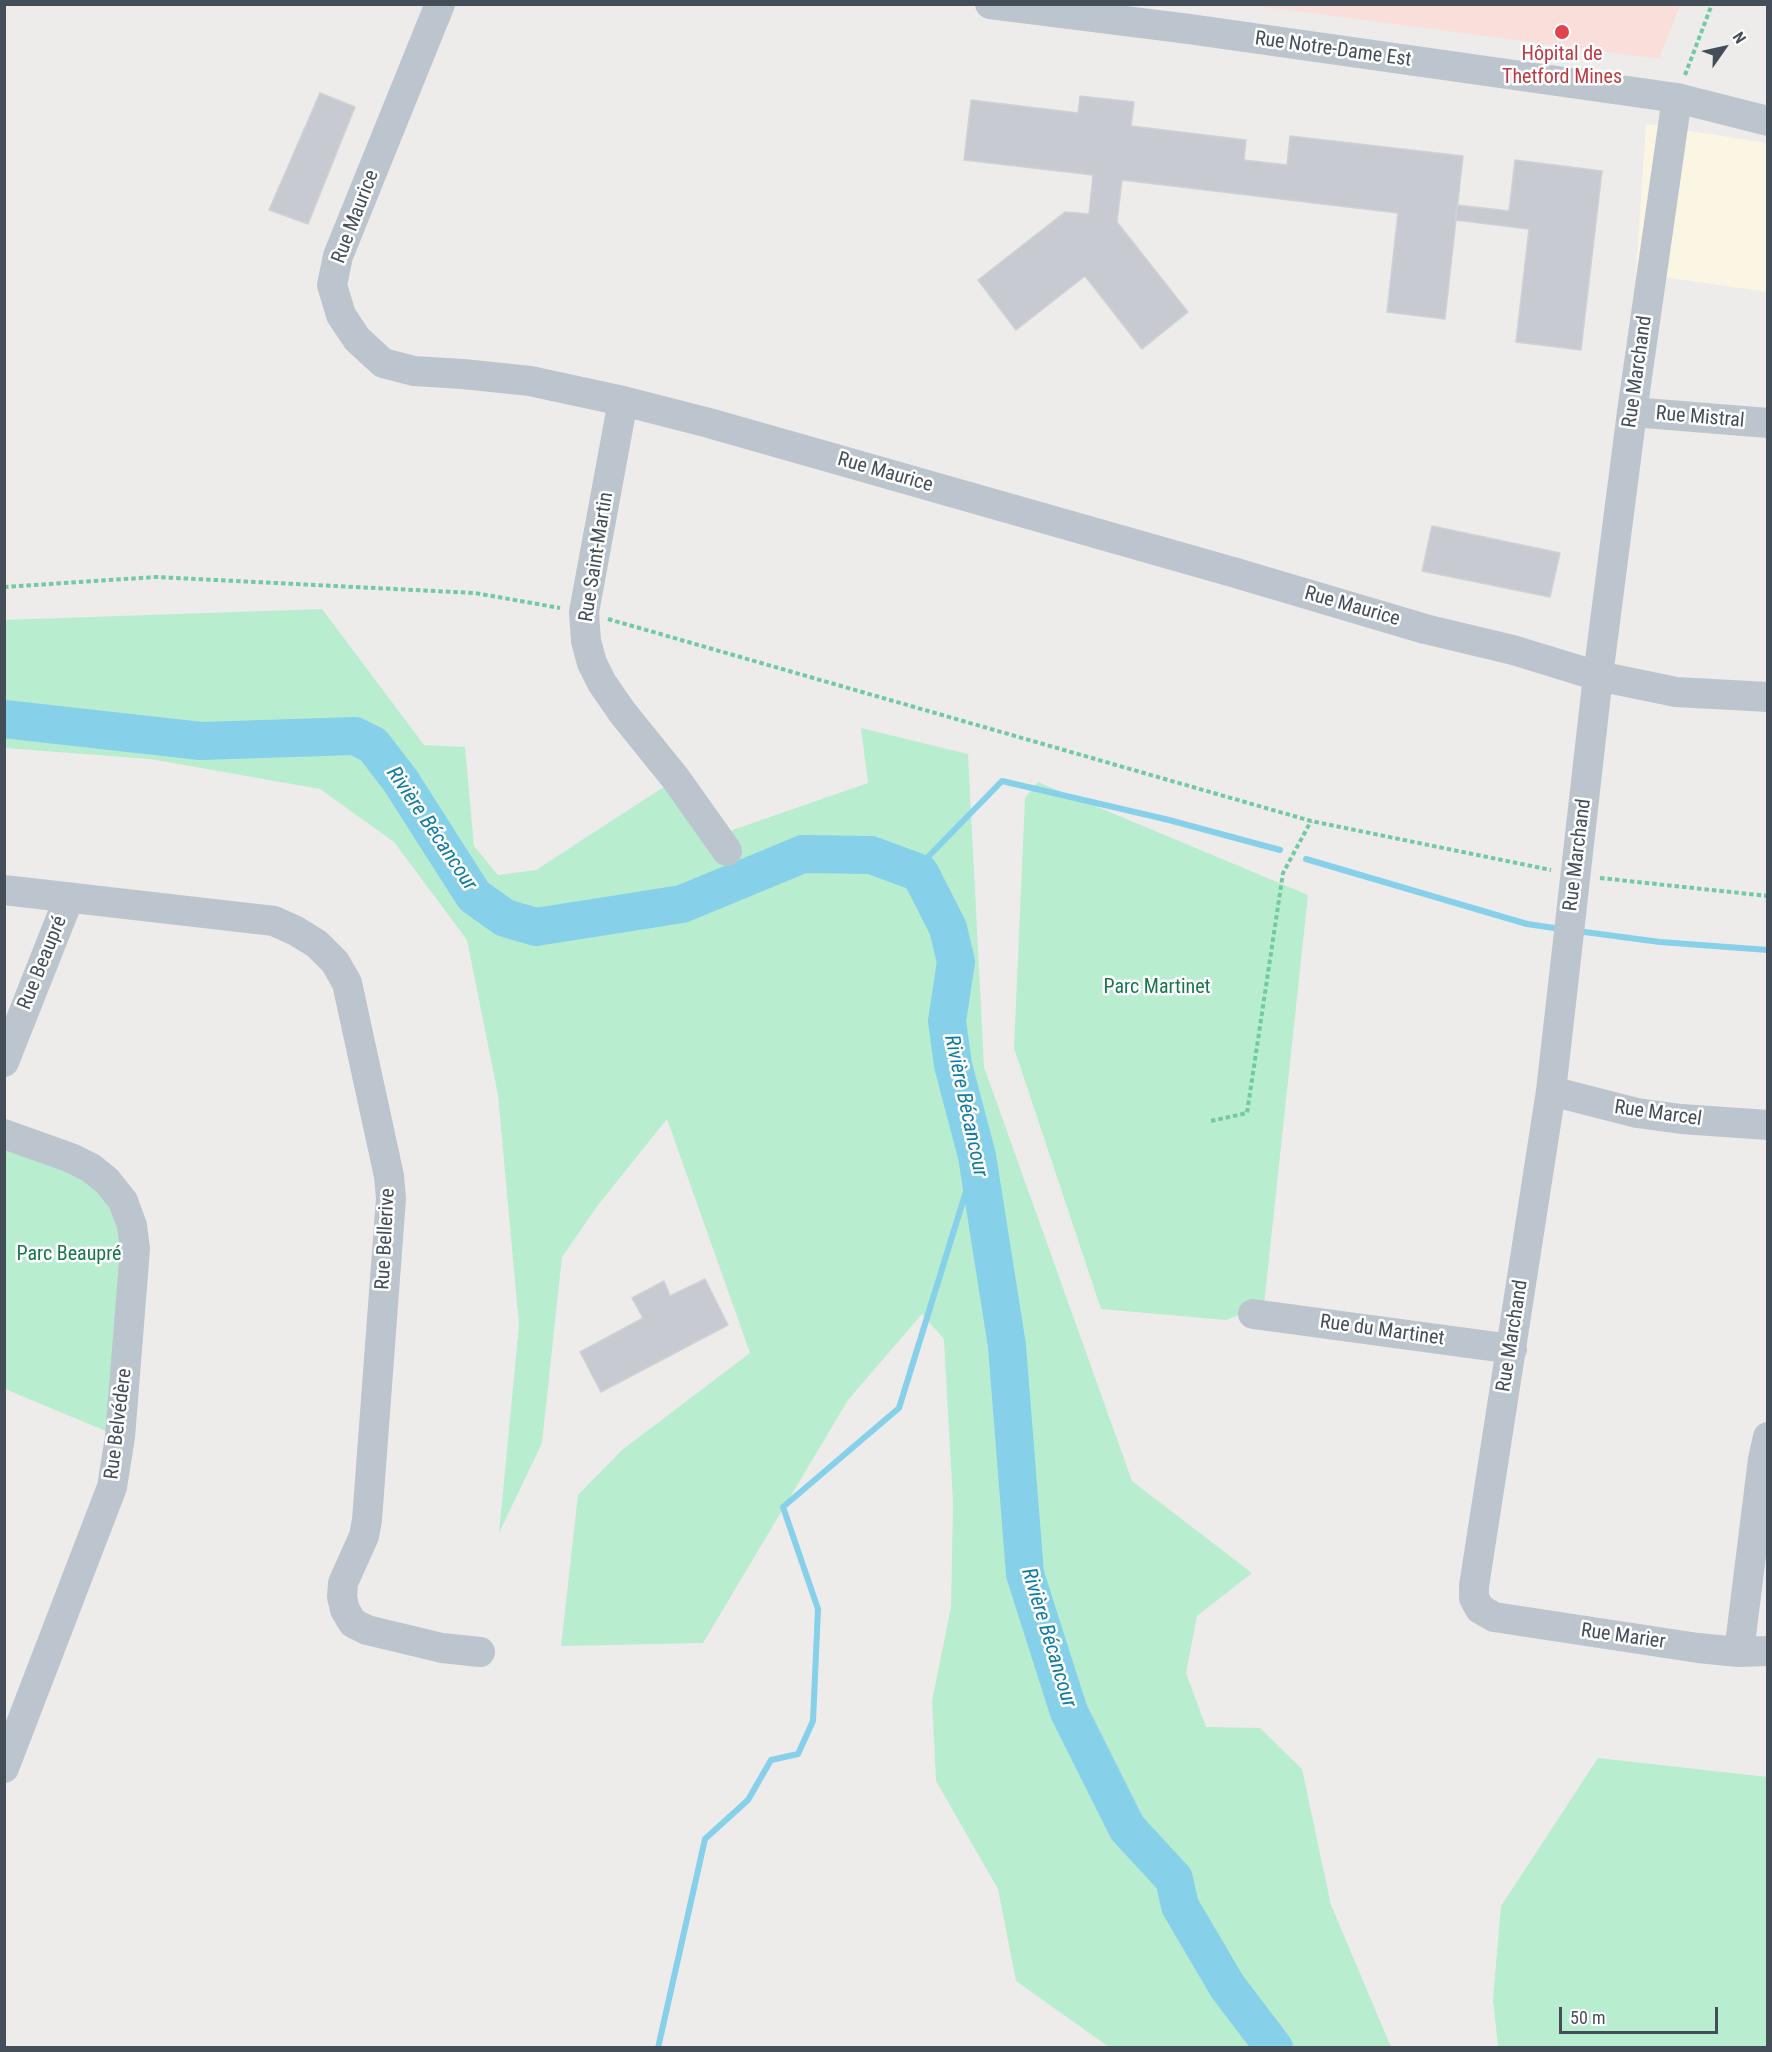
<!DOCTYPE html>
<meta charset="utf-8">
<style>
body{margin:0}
#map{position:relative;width:1772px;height:2052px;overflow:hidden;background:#eeebeb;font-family:"Roboto Condensed",sans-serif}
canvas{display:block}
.frame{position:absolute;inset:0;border:6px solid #444e58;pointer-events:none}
.north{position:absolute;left:1694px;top:18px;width:60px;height:60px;-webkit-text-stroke:4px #fff;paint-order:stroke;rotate:56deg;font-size:16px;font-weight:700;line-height:24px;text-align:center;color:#444e58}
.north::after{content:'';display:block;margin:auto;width:21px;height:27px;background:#444e58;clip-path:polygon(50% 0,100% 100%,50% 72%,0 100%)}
.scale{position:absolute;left:1559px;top:2007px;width:159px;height:27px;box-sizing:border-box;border:3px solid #444e58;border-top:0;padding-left:8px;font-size:18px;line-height:21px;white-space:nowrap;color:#444e58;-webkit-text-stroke:4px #fff;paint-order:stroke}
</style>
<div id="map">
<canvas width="1772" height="2052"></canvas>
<div class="frame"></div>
<div class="north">N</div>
<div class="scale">50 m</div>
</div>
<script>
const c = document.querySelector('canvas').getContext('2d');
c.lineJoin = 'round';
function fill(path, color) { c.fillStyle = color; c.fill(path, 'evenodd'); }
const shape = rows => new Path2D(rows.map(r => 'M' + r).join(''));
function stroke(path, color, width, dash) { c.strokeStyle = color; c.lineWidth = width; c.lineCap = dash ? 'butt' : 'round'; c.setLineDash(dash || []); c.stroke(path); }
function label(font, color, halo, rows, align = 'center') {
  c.font = font + ' "Roboto Condensed",sans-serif'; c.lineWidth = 5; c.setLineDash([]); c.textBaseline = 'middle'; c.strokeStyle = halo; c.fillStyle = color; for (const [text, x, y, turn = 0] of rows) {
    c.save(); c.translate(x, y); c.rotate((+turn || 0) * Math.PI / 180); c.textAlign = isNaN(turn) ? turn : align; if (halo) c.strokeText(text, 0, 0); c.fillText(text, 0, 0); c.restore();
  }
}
fill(shape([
 [1646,124,1767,143,1767,292,1636,273]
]), '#fbf5e3');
fill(shape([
 [1251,5,1680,4,1680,5,1659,59]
]), '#fadeda');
fill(shape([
 [322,609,424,745,465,747,474,846,498,875,536,870,676,779,718,835,868,783,861,728,968,754,984,1067,1132,1481,1252,1573,1197,1616,1186,1673,1206,1727,1260,1728,1302,1769,1331,1905,1391,2047,1109,2047,1016,1981,998,1889,936,1781,932,1701,951,1607,953,1503,944,1339,922,1314,848,1400,703,1643,561,1646,578,1495,622,1450,750,1353,667,1119,598,1205,562,1257,542,1443,499,1533,519,1325,498,1095,467,940,394,842,320,789,150,759,5,748,4,620],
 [1038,782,1308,895,1264,1305,1226,1320,1101,1309,1014,1048,1025,798],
 [5,1134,123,1201,120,1437,5,1389],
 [1598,1758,1767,1777,1767,2047,1498,2047,1493,1999,1501,1906]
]), '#b9edd0');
stroke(shape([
 [1306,859,1527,924,1561,929],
 [920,873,926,859,1002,781,1169,820,1280,850],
 [1577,931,1660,942,1768,950],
 [658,2048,705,1839,748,1800,771,1760,798,1754,813,1721,818,1609,783,1507,899,1408,977,1156]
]), '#86d0ea', 6);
stroke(shape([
 [4,719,201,741,355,736,373,745,400,780,474,896,505,918,536,927,682,904,803,854,871,855,920,873,948,928,956,962,947,1021,953,1065,977,1156,1007,1346,1025,1574,1069,1712,1127,1828,1174,1879,1180,1906,1227,1986,1274,2048]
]), '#86d0ea', 38);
const building = shape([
 [320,93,355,107,308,224,269,210,320,93],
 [1080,96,1134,102,1131,126,1246,140,1244,160,1287,165,1290,136,1463,156,1445,319,1387,312,1398,213,1122,180,1117,222,1188,312,1142,349,1085,276,1016,330,978,280,1065,212,1089,214,1093,175,964,160,971,100,1078,113,1080,96],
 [1515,160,1602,171,1581,350,1516,342,1529,229,1455,220,1457,205,1509,211,1515,160],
 [1432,526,1560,553,1550,597,1422,571,1432,526],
 [705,1279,728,1325,601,1392,580,1352,643,1318,632,1298,664,1281,670,1296,705,1279]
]);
fill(building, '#c8cad1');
stroke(building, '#cfd1d7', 1.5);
stroke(shape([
 [1685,75,1712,4],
 [4,587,156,577,475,593,560,608],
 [608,619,1311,821,1551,870],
 [1600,878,1768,896],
 [1211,1121,1247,1113,1283,873,1311,821]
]), '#72caa3', 4, [4.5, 3]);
stroke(shape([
 [440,4,338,256,332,285,341,315,357,339,383,363,414,371,463,374,530,381,623,401,709,423,1236,573,1425,629,1513,650,1598,676,1676,692,1768,697],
 [990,4,1189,29,1677,98,1768,121],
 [1677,98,1632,412,1598,676,1551,1091,1474,1586,1474,1598,1480,1609,1494,1617,1698,1648,1739,1652,1768,1651],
 [623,401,584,612,586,641,592,663,602,683,622,712,676,779,727,851],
 [1632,412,1768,423],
 [4,890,274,921,296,931,317,944,335,962,347,983,389,1176,391,1198,367,1520,364,1536,343,1583,342,1597,345,1610,353,1623,367,1630,442,1648,480,1652],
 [4,1062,69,898],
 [1551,1091,1637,1113,1681,1119,1768,1125],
 [4,1134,71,1158,91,1168,107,1181,123,1201,132,1226,135,1249,120,1437,112,1487,4,1768],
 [1253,1314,1512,1349],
 [1739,1652,1763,1459,1768,1437]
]), '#bcc5ce', 30);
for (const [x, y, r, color] of [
 [1562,32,8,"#e0444e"]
]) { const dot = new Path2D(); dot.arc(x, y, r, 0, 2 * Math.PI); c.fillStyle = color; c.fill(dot); stroke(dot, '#fff', 2); }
label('20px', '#444e58', '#fff', [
 ["Rue Notre-Dame Est",1333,50,8],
 ["Rue Maurice",356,217,-69],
 ["Rue Marchand",1638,372,-82],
 ["Rue Mistral",1700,418,5],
 ["Rue Maurice",885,473,16],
 ["Rue Saint-Martin",597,557,-81],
 ["Rue Maurice",1352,607,16],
 ["Rue Marchand",1578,855,-83],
 ["Rue Beaupré",43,963,-68],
 ["Rue Marcel",1658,1114,8],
 ["Rue Bellerive",386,1239,-87],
 ["Rue du Martinet",1382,1331,8],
 ["Rue Marchand",1513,1336,-81],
 ["Rue Belvédère",119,1424,-83],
 ["Rue Marier",1623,1637,8]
]);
label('20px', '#be3a42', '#fff', [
 ["Hôpital de",1562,55],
 ["Thetford Mines",1562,78]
]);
label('20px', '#17774c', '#fff', [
 ["Parc Martinet",1157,988],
 ["Parc Beaupré",69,1255]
]);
label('italic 21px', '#0e7ba2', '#fff', [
 ["Rivière Bécancour",431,829,56],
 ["Rivière Bécancour",965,1106,78],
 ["Rivière Bécancour",1048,1638,73]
]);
</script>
